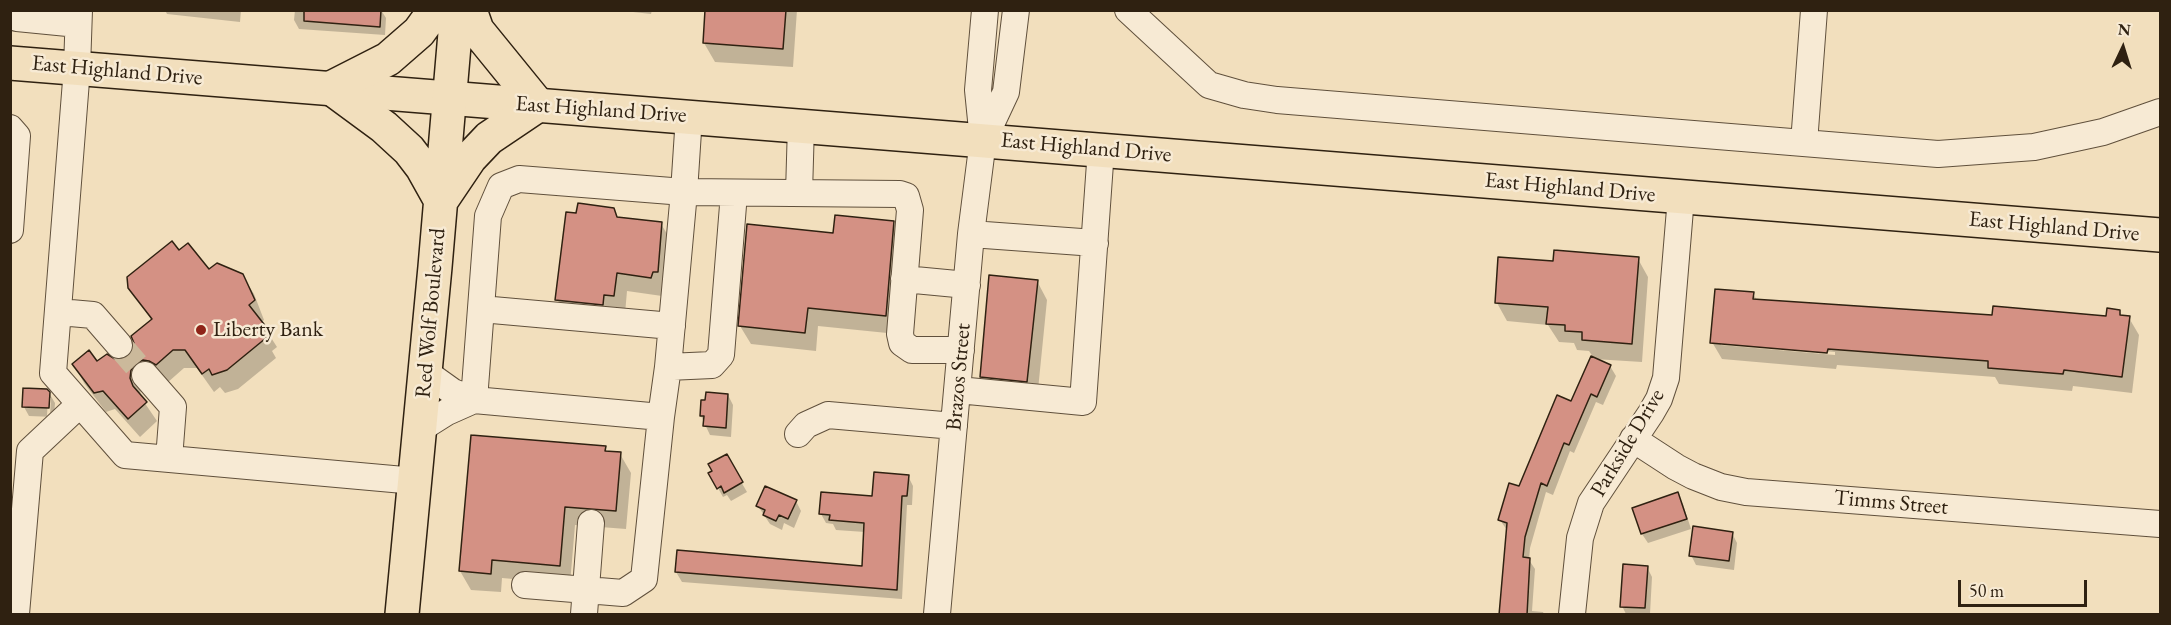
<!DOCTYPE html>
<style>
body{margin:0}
#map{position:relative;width:2171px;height:625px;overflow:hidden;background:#f2dfbd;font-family:"EB Garamond",serif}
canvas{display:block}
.frame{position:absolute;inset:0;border:12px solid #2f2111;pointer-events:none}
.north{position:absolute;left:2093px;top:18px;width:60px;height:60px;-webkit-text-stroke:4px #f7ead4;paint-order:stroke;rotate:4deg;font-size:16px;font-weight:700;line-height:24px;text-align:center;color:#2f2111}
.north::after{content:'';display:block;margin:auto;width:21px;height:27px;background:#2f2111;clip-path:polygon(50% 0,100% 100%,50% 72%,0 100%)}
.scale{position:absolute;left:1958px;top:580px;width:129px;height:27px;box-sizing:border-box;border:3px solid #2f2111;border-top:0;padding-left:8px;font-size:18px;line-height:21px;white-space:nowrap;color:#2f2111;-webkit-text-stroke:4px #f7ead4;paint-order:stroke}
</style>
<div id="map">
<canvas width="2171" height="625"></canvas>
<div class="frame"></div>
<div class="north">N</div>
<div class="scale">50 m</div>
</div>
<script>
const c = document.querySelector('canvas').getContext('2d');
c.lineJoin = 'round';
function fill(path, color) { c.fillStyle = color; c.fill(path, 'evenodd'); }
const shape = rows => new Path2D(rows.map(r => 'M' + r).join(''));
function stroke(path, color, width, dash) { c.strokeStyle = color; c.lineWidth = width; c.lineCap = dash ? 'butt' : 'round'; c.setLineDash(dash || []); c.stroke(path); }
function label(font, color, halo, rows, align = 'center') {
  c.font = font + ' "EB Garamond",serif'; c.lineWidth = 5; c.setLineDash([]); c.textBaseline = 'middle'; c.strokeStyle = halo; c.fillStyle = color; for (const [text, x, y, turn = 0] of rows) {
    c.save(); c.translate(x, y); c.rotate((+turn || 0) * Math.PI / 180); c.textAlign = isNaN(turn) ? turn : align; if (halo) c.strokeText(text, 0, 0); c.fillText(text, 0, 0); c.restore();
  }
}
fill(shape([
 [165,10,241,10,240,22,167,14],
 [295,10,381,10,386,18,385,35,299,29,294,20],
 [615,10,652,10,651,14],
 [707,10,797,10,793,67,715,62,704,43],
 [613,209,619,219,661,224,672,242,662,296,627,291,625,314,568,318,557,299,578,215],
 [893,222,904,241,897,334,818,326,816,351,751,344,740,326,835,235],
 [179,252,209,271,242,275,254,294,264,320,261,322,277,347,272,351,276,358,238,389,225,393,220,387,214,392,197,368,184,368,167,383,141,389,140,396,157,421,140,437,115,409,106,412,84,383,74,364,123,361,129,358,152,321,130,288],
 [1638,259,1648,277,1642,362,1594,359,1610,366,1616,376,1603,405,1596,402,1574,453,1570,451,1553,495,1546,492,1530,548,1529,560,1535,569,1532,611,1543,612,1544,614,1500,614,1507,530,1500,520,1572,403,1593,357,1589,351,1577,350,1574,343,1559,342,1548,325,1507,321,1497,303,1554,263],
 [1037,281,1047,300,1037,400,992,395,981,377],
 [1753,294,1757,300,1994,317,2107,317,2119,311,2123,317,2129,318,2139,335,2132,393,2073,386,2072,391,1999,384,1995,377,1837,365,1836,369,1722,359,1712,342],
 [1721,342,1835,352,1835,355,1721,345],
 [49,393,55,403,54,417,29,416,24,407],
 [48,398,51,398,50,416,47,416],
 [728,395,733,405,731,437,710,435,701,416],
 [605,447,608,453,620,454,631,473,626,529,575,525,570,584,502,578,501,592,471,590,460,571],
 [726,456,747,492,731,501,727,495,723,497,710,474],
 [908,476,913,486,912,505,907,505,902,599,682,582,676,572,863,568,865,532,836,530,833,524,826,523,821,514,873,498],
 [1677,494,1683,504,1691,529,1648,543,1642,534],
 [796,501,801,511,794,528,784,523,782,530,770,524,758,506],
 [1732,533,1737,543,1734,570,1696,565,1691,555],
 [1647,567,1652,577,1650,614,1626,614,1622,606]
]), '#0003');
const building = shape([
 [304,10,381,10,380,27,304,21,304,10],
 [705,10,786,10,783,49,703,43,705,10],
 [578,203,614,208,617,217,662,222,658,272,653,272,651,278,617,273,614,296,604,295,603,305,555,300,566,212,576,213,578,203],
 [835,215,894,221,886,316,808,308,805,333,738,326,747,224,833,233,835,215],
 [172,241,179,250,188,243,209,269,217,263,243,274,255,300,249,305,267,328,261,333,266,338,227,370,212,375,209,369,202,374,185,350,173,350,156,365,149,361,143,360,136,363,131,370,130,378,133,386,147,402,128,419,103,391,94,393,72,364,89,350,97,361,107,354,115,359,122,360,129,356,133,350,134,343,131,336,152,319,128,288,127,277,172,241],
 [1554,250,1639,257,1632,344,1582,340,1582,332,1565,331,1565,325,1546,324,1548,307,1495,303,1498,257,1553,261,1554,250],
 [989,275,1038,280,1027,382,980,377,989,275],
 [1715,289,1754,292,1753,299,1992,315,1993,306,2106,316,2107,308,2120,310,2120,315,2130,316,2122,377,2064,370,2063,374,1988,368,1988,361,1828,349,1827,353,1710,343,1715,289],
 [1591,356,1611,365,1597,397,1591,394,1569,445,1564,443,1547,486,1541,483,1525,537,1523,557,1530,558,1527,615,1499,615,1507,523,1498,520,1509,483,1519,486,1557,395,1571,401,1591,356],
 [23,388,47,389,50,392,49,408,22,407,23,388],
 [706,392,728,394,726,428,703,426,704,416,700,416,701,400,705,400,706,392],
 [471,435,606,446,605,451,621,452,616,511,565,507,560,566,492,560,491,574,459,571,471,435],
 [727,454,743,482,724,493,721,486,717,489,708,473,712,471,708,464,727,454],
 [874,472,909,475,907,496,902,496,897,590,675,572,677,550,862,566,864,523,829,520,830,515,819,514,821,492,872,496,874,472],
 [765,486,797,500,788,519,779,515,776,521,763,515,765,510,756,506,765,486],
 [1678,492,1687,519,1641,534,1632,508,1678,492],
 [1693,526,1733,532,1729,561,1689,556,1693,526],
 [1623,564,1648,566,1645,608,1620,607,1623,564]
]);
fill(building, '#d49184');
stroke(building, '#2f2111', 1.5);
stroke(shape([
 [119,345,145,375]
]), '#cbb99b', 26, [26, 13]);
const minor = shape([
 [11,10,17,18,78,24],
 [79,10,77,68,53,373,125,455,415,481],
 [1128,10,1209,85,1244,95,1277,100,1938,154,2034,147,2103,132,2160,112],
 [689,116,684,192,900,194,906,196,910,210,900,334,902,343,912,350,961,350],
 [10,128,17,136,10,230],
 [984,139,1006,92,1016,10],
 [1804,143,1814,10],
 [799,193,801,125],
 [971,234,1095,243],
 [904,279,967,285],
 [481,309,672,326],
 [59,312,93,315,119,345],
 [668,367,712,365,721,355,734,193],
 [425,372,453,392,474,400,661,417,668,367,684,192,519,179,501,186,488,216,474,400],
 [145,375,173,407,169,459],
 [958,390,1083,402,1101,149],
 [420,429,447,412,474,400],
 [798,434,806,425,828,415,954,426],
 [1633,439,1676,467,1693,476,1721,487,1746,492,2160,524],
 [525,585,623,593,644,579,661,417],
 [16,614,30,451,80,404],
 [584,614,591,523],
 [937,614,971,234,983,140,978,90,985,10],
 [1572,614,1580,538,1591,503,1651,413,1659,399,1666,378,1681,197]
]);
const major = shape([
 [10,63,2160,235]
]);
const highway = shape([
 [435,10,419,32,388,59,331,88,384,127,409,150,422,167,441,201,470,158,489,138,538,105,477,30,470,10],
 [402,614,435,267,457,10]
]);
stroke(minor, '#60503c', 28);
stroke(major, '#2f2111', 36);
stroke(highway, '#2f2111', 36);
stroke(minor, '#f7ead4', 26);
stroke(major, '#f2dfbd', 33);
stroke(highway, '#f2dfbd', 33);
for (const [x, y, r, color] of [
 [201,330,6,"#8f2418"]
]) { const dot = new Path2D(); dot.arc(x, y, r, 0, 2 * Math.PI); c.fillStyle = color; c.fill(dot); stroke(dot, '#f7ead4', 2); }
label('22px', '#2f2111', '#f7ead4', [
 ["East Highland Drive",117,71,5],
 ["East Highland Drive",601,110,4],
 ["East Highland Drive",1086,148,5],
 ["East Highland Drive",1570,188,5],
 ["East Highland Drive",2054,227,5],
 ["Red Wolf Boulevard",431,313,-85],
 ["Brazos Street",959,377,-85],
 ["Parkside Drive",1628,443,-59],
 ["Timms Street",1891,503,5]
]);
label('22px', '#2f2111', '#f7ead4', [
 ["Liberty Bank",213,330]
], 'left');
</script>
